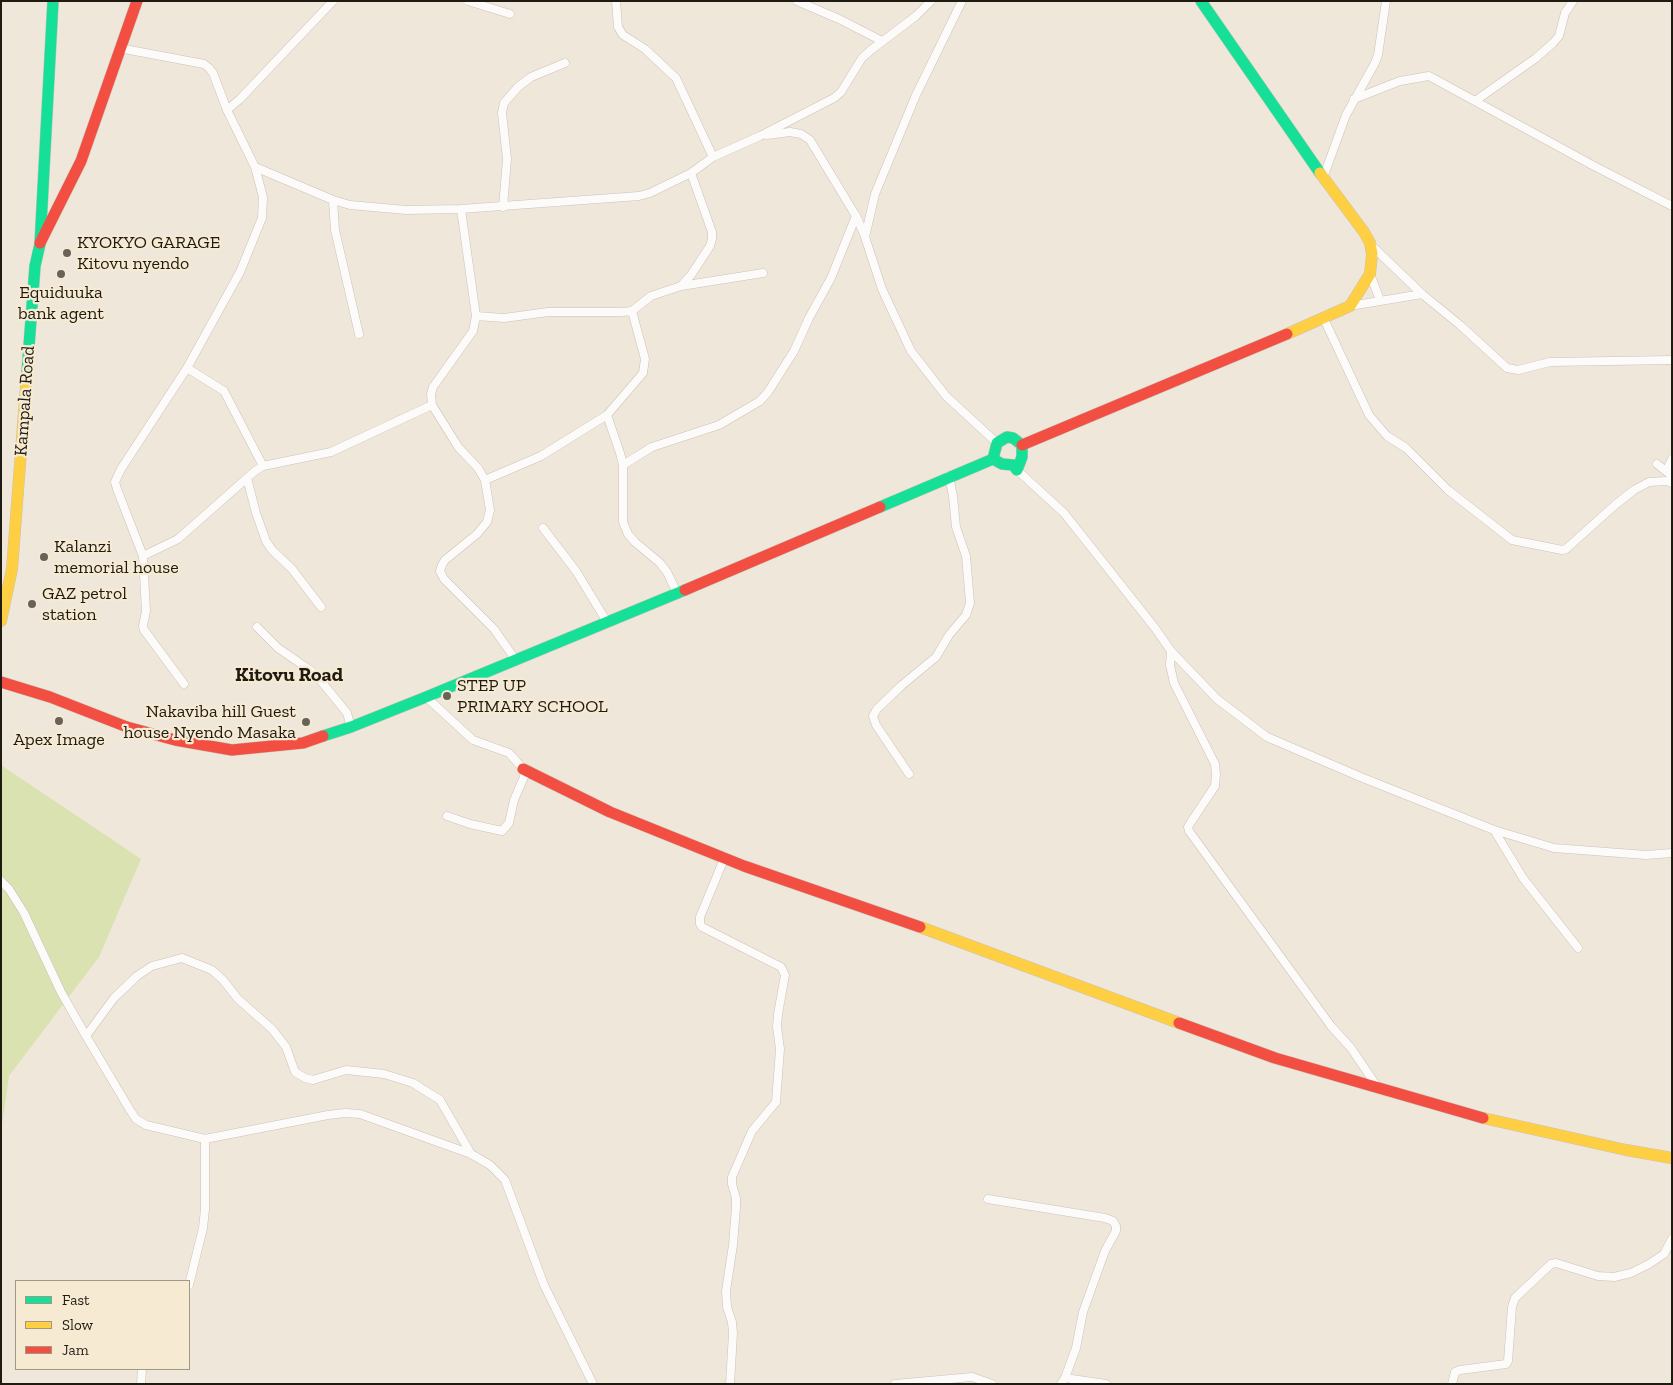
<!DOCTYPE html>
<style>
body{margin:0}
#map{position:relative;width:1673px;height:1385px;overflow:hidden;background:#efe7da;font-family:"Zilla Slab",serif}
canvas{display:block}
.frame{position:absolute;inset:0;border:2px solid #1f1b12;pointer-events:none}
.legend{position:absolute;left:15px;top:1280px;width:175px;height:90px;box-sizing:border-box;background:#f7ead2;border:1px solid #a19785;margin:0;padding:6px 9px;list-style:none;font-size:15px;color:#1f1b12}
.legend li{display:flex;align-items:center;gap:10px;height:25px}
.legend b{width:25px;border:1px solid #a19785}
</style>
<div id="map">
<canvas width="1673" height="1385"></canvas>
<div class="frame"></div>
<ul class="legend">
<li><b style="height:6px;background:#16e098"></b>Fast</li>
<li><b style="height:6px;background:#ffcf43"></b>Slow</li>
<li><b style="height:6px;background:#f24e42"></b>Jam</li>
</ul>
</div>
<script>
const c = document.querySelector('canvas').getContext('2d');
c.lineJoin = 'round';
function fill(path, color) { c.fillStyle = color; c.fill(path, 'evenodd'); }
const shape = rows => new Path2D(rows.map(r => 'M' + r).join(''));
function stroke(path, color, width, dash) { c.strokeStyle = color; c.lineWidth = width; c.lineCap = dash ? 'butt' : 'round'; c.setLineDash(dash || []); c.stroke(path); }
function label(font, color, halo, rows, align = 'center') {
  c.font = font + ' "Zilla Slab",serif'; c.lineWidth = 4.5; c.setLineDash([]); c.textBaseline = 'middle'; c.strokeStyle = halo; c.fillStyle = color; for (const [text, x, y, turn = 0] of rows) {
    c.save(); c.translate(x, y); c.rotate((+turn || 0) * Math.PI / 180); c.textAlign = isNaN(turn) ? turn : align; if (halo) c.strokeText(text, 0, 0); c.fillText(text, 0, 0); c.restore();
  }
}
fill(shape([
 [1,765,141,859,99,957,9,1076,1,1132]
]), '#dae2b2');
const street = shape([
 [468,1,510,14],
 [616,1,618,27,623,35,645,49,676,78,713,157],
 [797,1,839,19,882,41],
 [962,1,916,95,875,194,865,237,882,289,911,351,946,396,997,443],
 [119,48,204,64,209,68,213,73,227,110,255,167,263,197,262,218,240,272,187,368,121,469,115,482,117,489,143,556,146,611,143,626,144,630,184,684],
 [1354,99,1400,81,1429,76,1594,166,1672,206],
 [1475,101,1536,58,1553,43,1559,36,1565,13,1573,1],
 [227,110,240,99,333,1],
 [767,135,790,132,801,134,810,140,856,216,865,236],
 [255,167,333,200,350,205,406,210,461,209,639,196,650,193,691,173,713,157,760,136,834,98,841,92,862,58,871,50,916,16,931,1],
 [1323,178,1346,115,1375,63,1378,55,1386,1],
 [333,200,335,230,359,334],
 [503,207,507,159,502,113,504,103,518,87,531,77,565,63],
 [1370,244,1422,294,1460,325,1507,368,1518,370,1550,362,1672,360],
 [1370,274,1380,300],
 [681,286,691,275,710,246,712,239,712,232,691,173],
 [1350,306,1422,294],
 [476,316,504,318,548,312,622,312,632,311,651,296,681,286,763,273],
 [1324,319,1369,415,1387,436,1406,448,1448,490,1512,540,1562,550,1566,549,1615,505,1634,490,1649,482,1666,481,1672,483],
 [187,368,224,391,263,466],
 [432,405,452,437,459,448,478,468,485,480,490,510,487,522,477,534,445,560,442,565,440,571,444,579,494,629,515,659],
 [607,415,620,453,623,465,623,522,628,534,635,542,660,563,667,572,677,593],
 [1657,464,1672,476],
 [623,465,652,447,719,425,760,401,768,392,794,351,809,318,831,278,856,216],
 [1017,470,1064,513,1155,628,1171,651,1217,699,1267,737,1363,778,1494,830,1554,848,1646,855,1672,853],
 [1666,471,1672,459],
 [247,478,256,513,266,541,272,550,292,569,321,607],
 [485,480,541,456,607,415,643,373,645,359,632,311],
 [543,528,576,571,607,622],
 [143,556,178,539,255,471,263,466,331,452,432,405,431,394,433,387,473,331,476,316,461,209],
 [257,627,278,648,307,668,316,675,347,713,351,727],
 [1171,651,1170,665,1174,683,1215,764,1216,774,1215,786,1191,822,1188,827,1189,831,1331,1026,1351,1048,1378,1088],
 [426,697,473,740,509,753,525,771,524,777,514,800,509,823,502,831,470,824,447,816],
 [909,774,876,725,873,716,877,709,902,685,936,657,949,635,966,615,970,603,966,556,956,527,953,496,949,476],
 [1494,830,1523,878,1578,948],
 [724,859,700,917,700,924,702,927,781,967,785,975,778,1014,777,1027,780,1049,776,1102,752,1131,732,1177,732,1184,736,1198,736,1207,733,1245,726,1291,727,1307,732,1322,733,1333,730,1384],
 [1,881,9,889,24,913,61,992,86,1036,130,1110,136,1119,146,1125,205,1139,328,1115,345,1113,360,1114,471,1154,490,1165,505,1180,544,1285,593,1384],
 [86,1036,114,998,137,976,152,966,182,958,212,970,223,980,238,999,272,1029,286,1047,295,1072,305,1078,313,1080,346,1070,384,1074,413,1083,440,1100,471,1154],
 [988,1199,1105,1218,1113,1221,1116,1226,1116,1231,1105,1251,1083,1312,1076,1348,1065,1378,1061,1384],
 [189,1285,203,1228,205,1209,205,1139],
 [1065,1378,1106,1384],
 [141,1384,142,1369],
 [895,1384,972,1377,992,1384],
 [1452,1384,1455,1372,1460,1370,1506,1364,1508,1361,1512,1307,1515,1298,1551,1264,1556,1263,1598,1276,1614,1277,1631,1273,1649,1264,1664,1254,1672,1239]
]);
const fast = shape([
 [1201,1,1320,173],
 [26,386,35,266,40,244,53,1],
 [1007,437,1013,438,1022,445,1022,457,1017,470,1013,465,1002,464,993,459,997,443,1007,437],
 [880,507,993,459],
 [323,736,351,727,426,697,685,590]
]);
const slow = shape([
 [1287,334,1350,306,1370,274,1372,254,1370,243,1364,232,1320,173],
 [1,621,12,569,26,386],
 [920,927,1179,1023],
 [1483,1118,1626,1150,1672,1158]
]);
const jam = shape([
 [40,243,81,161,137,1],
 [1022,445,1287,334],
 [685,590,880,507],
 [1,682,50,697,127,727,175,740,232,750,303,743,323,736],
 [523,769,610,812,744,866,920,927],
 [1179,1023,1275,1058,1483,1118]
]);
stroke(street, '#c9c2b8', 9);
stroke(fast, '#c9c2b8', 12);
stroke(slow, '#c9c2b8', 12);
stroke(jam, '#c9c2b8', 12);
stroke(street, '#fdfbf9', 8);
stroke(fast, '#16e098', 11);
stroke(slow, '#ffcf43', 11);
stroke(jam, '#f24e42', 11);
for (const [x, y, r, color] of [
 [67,253,5,"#686258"],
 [61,274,5,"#686258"],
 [44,557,5,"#686258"],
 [32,604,5,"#686258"],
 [447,696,5,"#686258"],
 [59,721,5,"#686258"],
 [306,722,5,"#686258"]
]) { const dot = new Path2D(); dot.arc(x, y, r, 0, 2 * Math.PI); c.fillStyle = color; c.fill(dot); stroke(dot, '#f7ead2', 2); }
label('18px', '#1f1b12', '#f7ead2', [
 ["KYOKYO GARAGE",77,243],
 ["Kitovu nyendo",77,264],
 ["Equiduuka",61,293,"center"],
 ["bank agent",61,314,"center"],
 ["Kalanzi",54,547],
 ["memorial house",54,568],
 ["GAZ petrol",42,594],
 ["station",42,615],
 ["STEP UP",457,686],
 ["PRIMARY SCHOOL",457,707],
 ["Nakaviba hill Guest",296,712,"right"],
 ["house Nyendo Masaka",296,733,"right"],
 ["Apex Image",59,740,"center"]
], 'left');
label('18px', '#1f1b12', '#f7ead2', [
 ["Kampala Road",25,401,-86]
]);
label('bold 20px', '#1f1b12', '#f7ead2', [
 ["Kitovu Road",289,675]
]);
</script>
